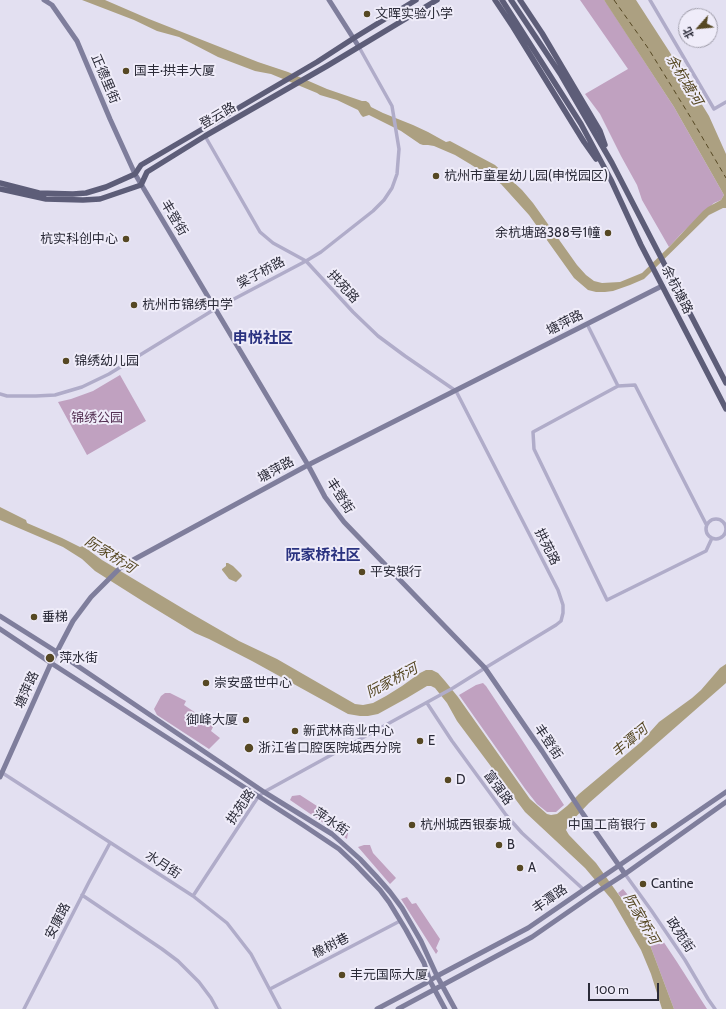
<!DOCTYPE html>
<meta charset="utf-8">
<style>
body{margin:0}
#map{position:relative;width:726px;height:1009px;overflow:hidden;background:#e3e0f1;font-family:Cabin,"Noto Sans SC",sans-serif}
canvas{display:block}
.north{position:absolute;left:678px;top:8px;width:40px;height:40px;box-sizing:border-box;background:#efecf9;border:1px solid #a19fac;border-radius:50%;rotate:243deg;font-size:11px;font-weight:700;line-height:16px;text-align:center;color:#2b2b38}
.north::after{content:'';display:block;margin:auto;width:14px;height:18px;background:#564823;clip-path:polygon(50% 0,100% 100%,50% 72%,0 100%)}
.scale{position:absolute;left:588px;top:983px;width:71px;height:18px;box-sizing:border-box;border:2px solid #2b2b38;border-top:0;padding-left:5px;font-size:12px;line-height:14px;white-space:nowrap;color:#2b2b38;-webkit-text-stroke:3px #efecf9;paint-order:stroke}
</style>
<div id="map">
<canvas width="726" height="1009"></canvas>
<div class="north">北</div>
<div class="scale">100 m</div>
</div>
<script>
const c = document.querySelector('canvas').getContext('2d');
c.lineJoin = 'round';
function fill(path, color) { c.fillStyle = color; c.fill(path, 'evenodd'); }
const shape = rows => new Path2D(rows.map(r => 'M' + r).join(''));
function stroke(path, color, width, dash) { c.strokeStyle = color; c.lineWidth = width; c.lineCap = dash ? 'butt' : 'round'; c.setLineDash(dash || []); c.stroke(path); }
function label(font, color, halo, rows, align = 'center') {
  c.font = font + ' Cabin,"Noto Sans SC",sans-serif'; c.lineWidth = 4; c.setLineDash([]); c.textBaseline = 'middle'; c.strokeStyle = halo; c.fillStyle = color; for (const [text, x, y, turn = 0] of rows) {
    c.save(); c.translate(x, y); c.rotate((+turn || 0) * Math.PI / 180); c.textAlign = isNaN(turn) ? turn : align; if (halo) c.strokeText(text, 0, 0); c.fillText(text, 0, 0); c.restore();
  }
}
fill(shape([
 [580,0,604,0,607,4,674,107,724,195,721,200,714,203,681,234,669,247,642,200,637,185,621,156,600,114,585,94,628,69],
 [120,375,146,421,87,455,58,402,71,399,93,391],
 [483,683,486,686,522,740,564,805,556,812,547,812,537,804,526,790,459,695,476,685],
 [165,693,170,693,186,701,184,705,214,725,211,731,220,738,209,749,157,715,154,709,161,696],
 [300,795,317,806,321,811,349,827,347,839,290,800,292,796],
 [364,845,370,845,373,853,396,878,390,884,358,847],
 [623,889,651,923,677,962,707,1009,674,1009,650,945,639,923,618,893],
 [407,897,412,904,416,903,440,939,436,948,438,951,436,954,401,899]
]), '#c0a1c0');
fill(shape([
 [82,0,105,0,149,19,258,62,288,72,327,89,362,101,366,101,369,103,371,107,383,113,413,125,428,132,446,142,450,141,495,165,522,190,533,203,577,265,586,275,594,281,602,283,620,282,642,273,669,247,703,211,708,207,721,200,724,195,674,107,604,0,636,0,669,51,709,116,726,154,726,208,723,208,709,215,644,279,630,285,613,291,605,292,596,292,588,290,574,278,529,215,501,184,470,164,455,155,434,146,428,145,423,145,420,144,401,131,369,115,363,117,361,115,358,110,337,100,320,95,317,93,271,74,255,71,218,57,191,43,179,37,157,31,134,20],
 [0,507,26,520,27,523,62,538,80,547,83,546,102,560,187,611,239,641,277,659,355,704,363,705,373,703,386,696,402,686,420,673,426,670,432,670,438,673,445,681,458,697,530,799,547,814,551,815,557,814,567,806,579,794,641,742,659,722,692,698,701,690,720,668,726,664,726,683,589,803,569,824,566,830,569,835,596,863,639,923,650,945,674,1009,662,1009,651,974,641,950,612,900,585,868,525,812,457,721,447,703,435,688,431,686,427,686,407,698,378,714,368,716,360,716,348,714,252,661,209,639,195,633,144,602,95,571,82,559,63,547,0,520],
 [226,563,228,563,233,566,241,574,242,576,236,582,229,579,222,570,222,569,226,566]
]), '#aca081');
stroke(shape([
 [614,0,648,48,691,118,726,178]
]), '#564823', 1, [5, 4]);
stroke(shape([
 [650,0,714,109,726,102],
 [587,324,618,386],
 [0,394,7,396,36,396,55,395,82,387,109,374,215,309,306,261,321,252,373,211,384,200,392,188,397,174,399,149,392,106,359,47],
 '706 529a10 10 0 1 1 20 0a10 10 0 1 1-20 0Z',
 [706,524,635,385,618,386,533,432,534,449,607,600,706,551,712,538],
 [427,703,452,741,506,815,522,833,583,889],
 [1,772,193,896,227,923,251,954,280,1009],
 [625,874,651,910,685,960,708,999,715,1009],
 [82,895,162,949,178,961,199,982,211,998,217,1009],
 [193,896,258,797,264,792,453,688,485,668,556,625,561,621,563,613,563,605,558,590,456,391,405,356,378,336,353,312,306,261,273,243,260,232,205,136],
 [270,989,400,921],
 [24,1009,89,882,110,843]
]), '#b0acc9', 3.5);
stroke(shape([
 [44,0,52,5,77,41,110,119,135,174,169,231,308,465,325,497,344,522,485,668,542,751,581,811,625,874],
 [329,0,359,47],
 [0,616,57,652,264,792,332,834,341,842,360,859,376,876,390,892,402,908,421,941,437,976,455,1009],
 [0,629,51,663,303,825,339,849,356,865,380,890,389,902,406,930,424,963,430,981,445,1009],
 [0,777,51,663,73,621,91,597,120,568,133,560,308,465,662,286],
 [377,1009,426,983,437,976,528,928,726,792],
 [398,1009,532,937,597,892,625,874,726,802]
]), '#7f7e9c', 5);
stroke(shape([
 [495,0,513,27,584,142,596,159],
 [502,0,581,124,611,180,641,245,726,409],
 [511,0,561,75,612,163,726,383],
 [520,0,542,33,600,131,605,145],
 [0,183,39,193,73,194,86,193,106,187,135,174,141,165,317,62,354,38,416,0],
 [0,189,46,199,83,200,100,199,141,185,147,172,205,136,327,66,437,0]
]), '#5d5d78', 5.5);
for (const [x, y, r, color] of [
 [367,14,4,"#564823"],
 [126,71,4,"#564823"],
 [436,176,4,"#564823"],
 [608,233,4,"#564823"],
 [126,239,4,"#564823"],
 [134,305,4,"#564823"],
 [66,361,4,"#564823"],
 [362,572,4,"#564823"],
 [34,617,4,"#564823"],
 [50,658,5,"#564823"],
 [206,683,4,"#564823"],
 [246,720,4,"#564823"],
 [295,731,4,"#564823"],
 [420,741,4,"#564823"],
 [249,748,5,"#564823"],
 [448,780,4,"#564823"],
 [412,825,4,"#564823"],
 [654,825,4,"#564823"],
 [499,845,4,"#564823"],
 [520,868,4,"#564823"],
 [643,884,4,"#564823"],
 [342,975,4,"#564823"]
]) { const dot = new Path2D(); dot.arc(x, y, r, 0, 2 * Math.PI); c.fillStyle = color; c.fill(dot); stroke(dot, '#efecf9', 1.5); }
label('13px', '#2b2b38', '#efecf9', [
 ["文晖实验小学",375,14],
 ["国丰·拱丰大厦",134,71],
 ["杭州市童星幼儿园(申悦园区)",444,176],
 ["余杭塘路388号1幢",600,233,"right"],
 ["杭实科创中心",118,239,"right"],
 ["杭州市锦绣中学",142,305],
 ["锦绣幼儿园",74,361],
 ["平安银行",370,572],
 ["垂梯",42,617],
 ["萍水街",59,658],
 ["崇安盛世中心",214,683],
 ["御峰大厦",238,720,"right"],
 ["新武林商业中心",303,731],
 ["E",428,741],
 ["浙江省口腔医院城西分院",258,748],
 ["D",456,780],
 ["杭州城西银泰城",420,825],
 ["中国工商银行",646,825,"right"],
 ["B",507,845],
 ["A",528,868],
 ["Cantine",651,884],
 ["丰元国际大厦",350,975]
], 'left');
label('13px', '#2b2b38', '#efecf9', [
 ["正德里街",105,79,67],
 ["登云路",218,116,-30],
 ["丰登街",174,218,59],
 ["棠子桥路",261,273,-28],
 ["拱苑路",343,287,47],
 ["余杭塘路",677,290,63],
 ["塘萍路",565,323,-27],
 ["塘萍路",276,470,-29],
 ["丰登街",340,496,57],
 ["拱苑路",547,547,63],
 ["塘萍路",27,690,-66],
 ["丰登街",548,742,56],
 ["富强路",498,788,54],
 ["拱苑路",241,807,-55],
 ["萍水街",331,822,34],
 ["水月街",163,865,33],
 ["丰潭路",550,899,-35],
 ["安康路",58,921,-63],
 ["政苑街",680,935,56],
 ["橡树巷",331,946,-27]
]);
label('13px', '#543053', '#efecf9', [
 ["锦绣公园",97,418]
]);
label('italic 14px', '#564823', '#efecf9', [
 ["余杭塘河",684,80,59],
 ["阮家桥河",110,555,32],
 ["阮家桥河",392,681,-28],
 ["丰潭河",630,741,-40],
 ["阮家桥河",641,919,60]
]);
label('bold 15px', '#2a3280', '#efecf9', [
 ["申悦社区",263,339],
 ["阮家桥社区",323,556]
]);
</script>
